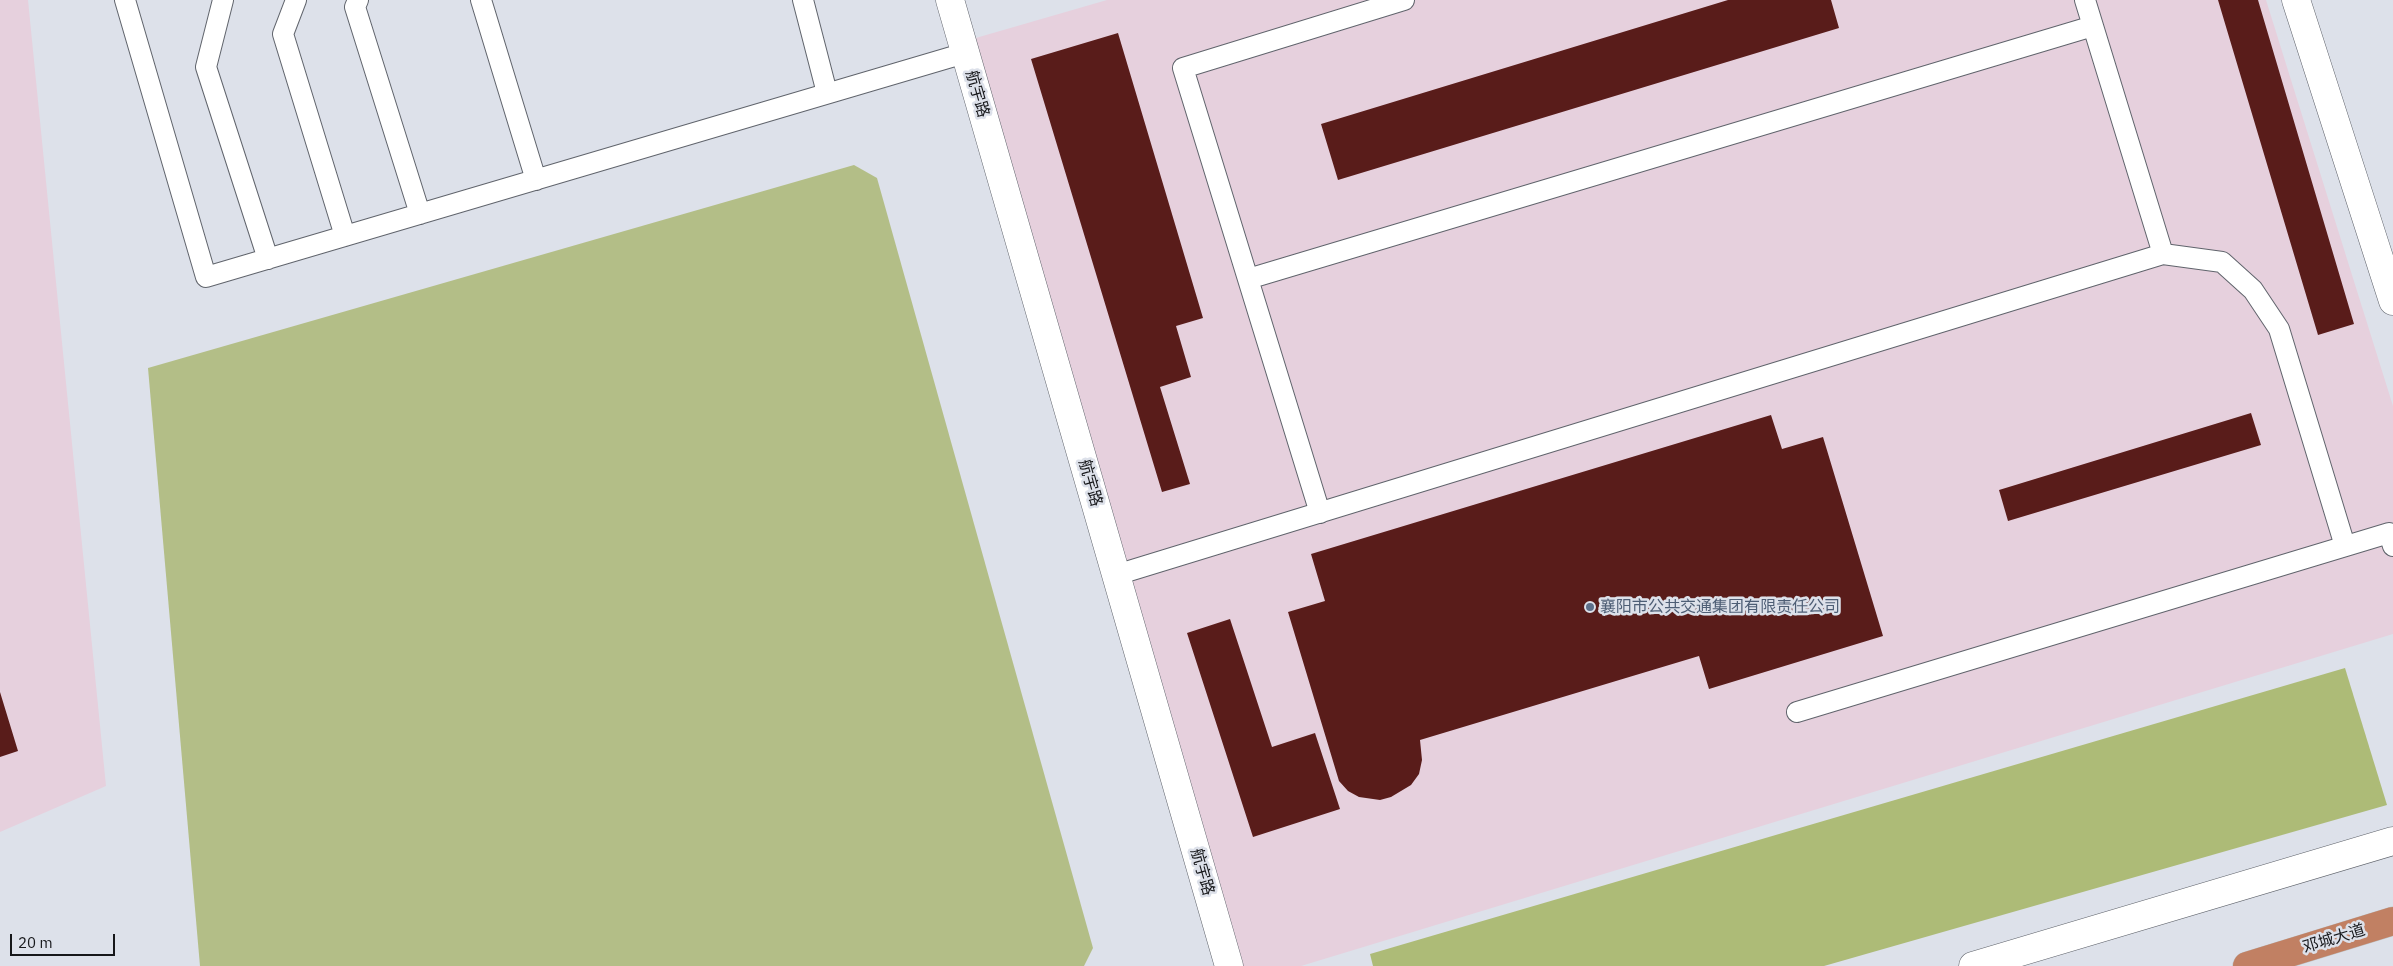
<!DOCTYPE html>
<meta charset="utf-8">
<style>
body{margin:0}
#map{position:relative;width:2393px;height:966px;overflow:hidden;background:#dde1ea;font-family:"IBM Plex Sans",sans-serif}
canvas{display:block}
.scale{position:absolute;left:10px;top:934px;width:105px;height:22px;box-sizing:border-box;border:2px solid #16171a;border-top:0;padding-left:6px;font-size:15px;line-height:18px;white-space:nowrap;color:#16171a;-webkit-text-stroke:4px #dde1ea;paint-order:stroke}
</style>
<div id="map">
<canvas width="2393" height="966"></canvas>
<div class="scale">20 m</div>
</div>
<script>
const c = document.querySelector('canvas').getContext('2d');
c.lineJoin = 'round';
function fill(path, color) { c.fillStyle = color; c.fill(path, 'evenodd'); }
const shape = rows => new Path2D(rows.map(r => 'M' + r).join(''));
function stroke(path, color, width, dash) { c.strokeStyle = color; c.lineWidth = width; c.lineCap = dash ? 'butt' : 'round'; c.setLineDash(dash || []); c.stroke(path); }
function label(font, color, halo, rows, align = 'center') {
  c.font = font + ' "IBM Plex Sans","Noto Sans SC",sans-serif'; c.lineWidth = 5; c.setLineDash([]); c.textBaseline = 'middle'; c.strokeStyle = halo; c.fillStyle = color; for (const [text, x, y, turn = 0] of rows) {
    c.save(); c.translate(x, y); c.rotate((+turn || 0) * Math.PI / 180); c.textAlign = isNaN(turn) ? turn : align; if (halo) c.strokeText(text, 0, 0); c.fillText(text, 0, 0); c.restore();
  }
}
fill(shape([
 [0,0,28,0,106,786,0,832],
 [1107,0,2266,0,2393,406,2393,634,1301,966,1229,966,962,42]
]), '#e6d0dd');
fill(shape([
 [854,165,877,178,1093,948,1084,966,200,966,148,368]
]), '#b3be87');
fill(shape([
 [2345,668,2387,805,1824,966,1373,966,1370,954]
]), '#adbb77');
fill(shape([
 [1728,0,1831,0,1839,28,1338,180,1321,124],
 [2218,0,2258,0,2354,324,2318,335],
 [1118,33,1203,318,1176,326,1191,377,1160,387,1190,484,1162,492,1031,59],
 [2251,413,2261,445,2008,521,1999,490],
 [1771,415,1782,449,1823,437,1883,636,1709,689,1699,656,1420,740,1422,760,1419,774,1411,785,1391,797,1380,800,1359,797,1348,791,1339,781,1288,612,1325,601,1311,554],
 [1230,619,1272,747,1315,733,1340,809,1253,837,1187,633],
 [0,692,18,751,0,757]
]), '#591c1a');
const lane = shape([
 [125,0,206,277,965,53],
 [223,0,206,67,268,259],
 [296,0,283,34,345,236],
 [358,0,355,7,420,214],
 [481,0,536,180],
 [803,0,827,93],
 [2163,254,2222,262,2253,290,2279,329,2345,546],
 [1248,279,2093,26],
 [1320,513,1183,68,1404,0],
 [1116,575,2163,254,2085,0],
 [1797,712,2389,533,2393,546]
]);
const street = shape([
 [2296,0,2393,301]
]);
const secondary = shape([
 [950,0,1229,966],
 [1973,966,2393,841]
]);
const highway = shape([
 [2247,966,2393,921]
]);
stroke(lane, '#60646c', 22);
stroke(street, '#60646c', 29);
stroke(secondary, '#60646c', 29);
stroke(highway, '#bebebf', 29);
stroke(lane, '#fff', 20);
stroke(street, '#fff', 28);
stroke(secondary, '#fff', 28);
stroke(highway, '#c18063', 28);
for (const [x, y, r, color] of [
 [1590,607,5,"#5c6f8a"]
]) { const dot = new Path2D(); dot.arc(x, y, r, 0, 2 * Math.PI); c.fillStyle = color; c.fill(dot); stroke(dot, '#dde1ea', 2); }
label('16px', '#16171a', '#dde1ea', [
 ["航宇路",977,94,74],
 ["航宇路",1090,483,74],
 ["航宇路",1202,872,74],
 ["邓城大道",2334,939,-17]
]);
label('16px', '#4e5e75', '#dde1ea', [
 ["襄阳市公共交通集团有限责任公司",1600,607]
], 'left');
</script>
